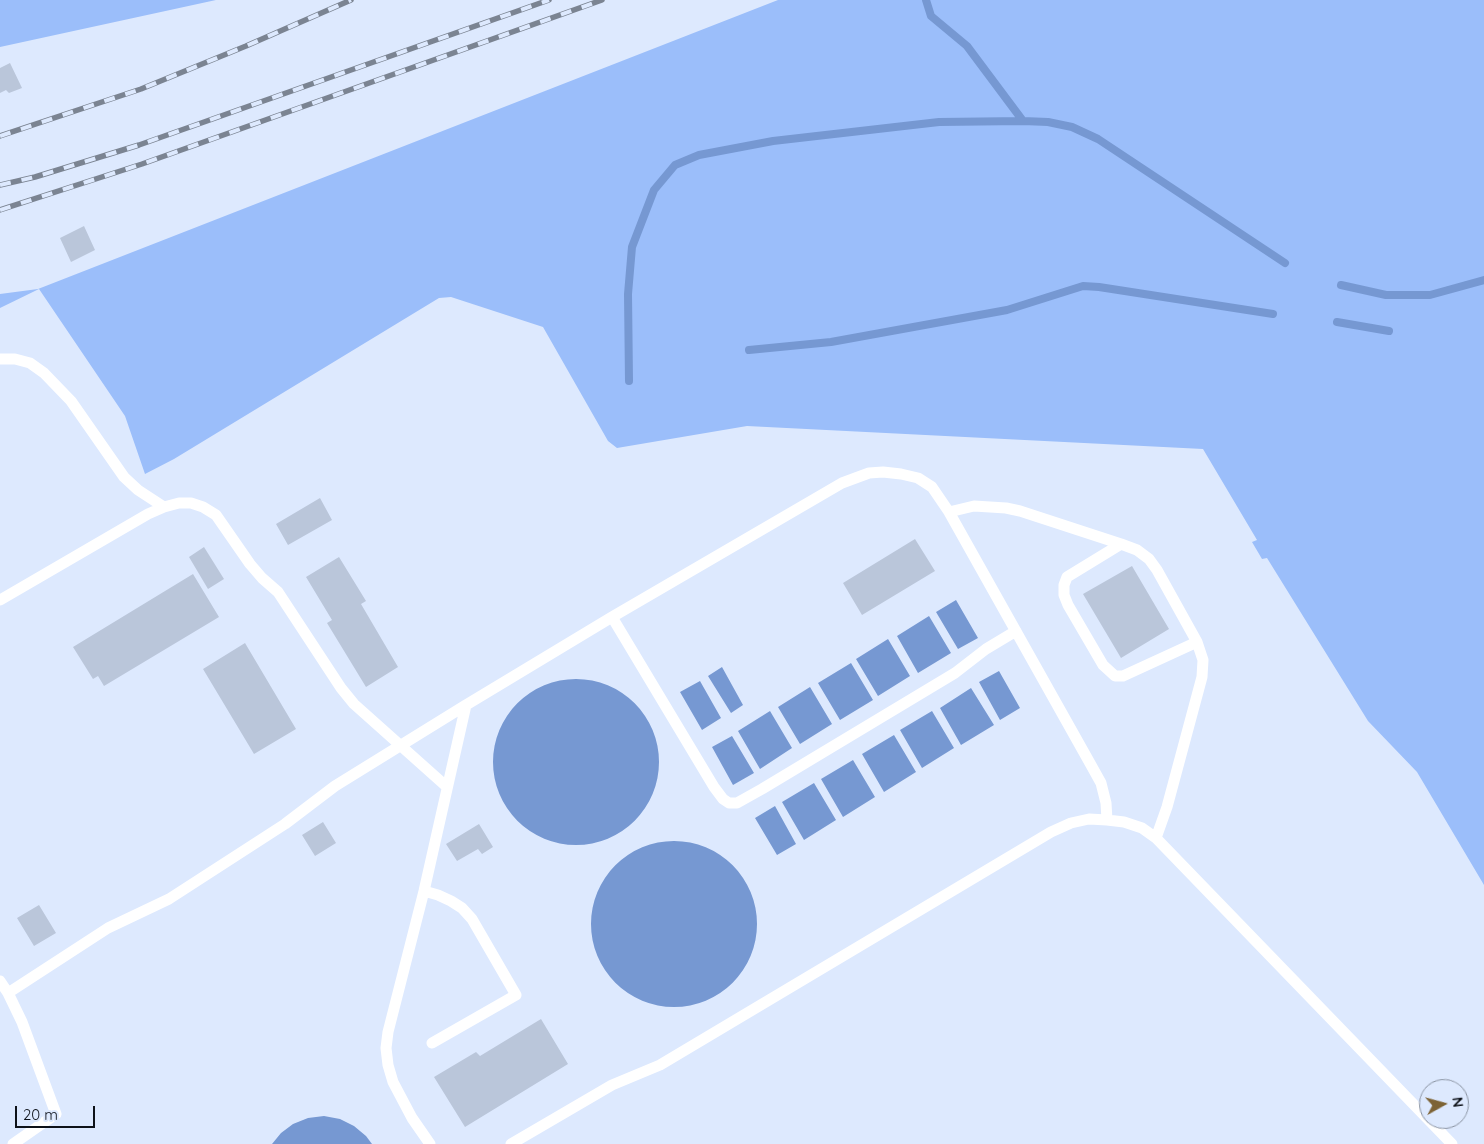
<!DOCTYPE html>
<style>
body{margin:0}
#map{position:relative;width:1484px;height:1144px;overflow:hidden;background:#dde9fe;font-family:Quicksand,sans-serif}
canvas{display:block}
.north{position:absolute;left:1419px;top:1079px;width:50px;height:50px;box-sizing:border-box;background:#dde9fe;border:1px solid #8a93a2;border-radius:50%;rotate:83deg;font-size:14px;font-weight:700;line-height:20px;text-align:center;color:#0e1219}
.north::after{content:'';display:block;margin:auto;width:18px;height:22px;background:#7d6335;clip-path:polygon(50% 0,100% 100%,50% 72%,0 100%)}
.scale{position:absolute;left:15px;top:1106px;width:80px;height:22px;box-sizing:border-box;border:2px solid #0e1219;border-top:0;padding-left:6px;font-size:15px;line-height:18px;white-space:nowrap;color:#0e1219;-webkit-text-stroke:4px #dde9fe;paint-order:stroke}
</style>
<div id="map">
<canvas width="1484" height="1144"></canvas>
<div class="north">N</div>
<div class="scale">20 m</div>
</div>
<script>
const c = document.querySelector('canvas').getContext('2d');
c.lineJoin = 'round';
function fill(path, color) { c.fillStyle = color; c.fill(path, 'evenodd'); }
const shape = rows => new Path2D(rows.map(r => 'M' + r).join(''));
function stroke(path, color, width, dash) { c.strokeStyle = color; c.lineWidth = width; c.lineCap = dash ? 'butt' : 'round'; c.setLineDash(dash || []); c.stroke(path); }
fill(shape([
 [0,0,216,0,0,47],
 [778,0,1484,0,1484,885,1417,772,1368,721,1267,558,1262,559,1252,542,1257,540,1203,449,747,426,617,448,608,441,543,327,451,297,439,298,174,459,145,474,125,416,39,289,0,308,0,294,38,289]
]), '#9bbefa');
fill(shape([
 [956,600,978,638,958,649,936,612],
 [929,616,951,653,918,673,897,636],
 [888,639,910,676,878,696,856,659],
 [851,663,873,700,840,720,818,683],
 [722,667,743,705,731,713,708,676],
 [999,671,1020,708,1000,720,979,682],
 '493 762a83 83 0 1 1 166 0a83 83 0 1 1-166 0Z',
 [700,681,721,718,702,730,680,692],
 [810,687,832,724,800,744,778,707],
 [971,688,994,725,961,745,940,708],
 [770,711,792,748,760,769,738,731],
 [932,711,954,748,922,768,900,730],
 [894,735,916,772,884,792,862,754],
 [732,736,754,773,733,785,712,747],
 [853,760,875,797,843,817,821,779],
 [814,783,836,820,804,840,782,802],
 [775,806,796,844,777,855,755,818],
 '591 924a83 83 0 1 1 166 0a83 83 0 1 1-166 0Z',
 [324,1116,340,1119,354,1126,366,1136,372,1144,272,1144,281,1133,293,1124,308,1118]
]), '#7698d2');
stroke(shape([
 [926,0,931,16,967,46,1023,121],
 [1341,285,1386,295,1430,295,1484,280],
 [1337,322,1389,331],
 [749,350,831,342,1007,310,1083,286,1099,287,1273,314],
 [629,381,628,294,632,247,654,190,675,165,699,155,773,141,939,122,1023,121,1048,122,1072,127,1098,139,1285,263]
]), '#7698d2', 8);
fill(shape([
 [10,63,22,88,9,93,6,90,0,93,0,68],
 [84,226,95,250,71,262,60,238],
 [320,498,332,520,288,545,276,524],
 [915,539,935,571,862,615,843,583],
 [204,547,224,579,208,589,189,557],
 [339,557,366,601,361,604,398,667,366,687,327,623,332,620,306,577],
 [1132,566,1169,629,1121,658,1083,594],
 [193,574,219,617,104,686,98,676,93,679,73,647],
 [245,643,296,729,254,754,203,669],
 [323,822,336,843,315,856,302,835],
 [479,824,493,847,482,854,478,849,457,861,446,844],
 [39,905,56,933,34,946,17,918],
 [541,1019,568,1064,465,1127,434,1077,476,1052,480,1056]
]), '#bac6da');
stroke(shape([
 [0,359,15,359,30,363,44,373,71,401,124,477,138,490,164,507],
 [949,512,974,506,1006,508,1020,511,1121,544,1137,550,1149,559,1157,570,1197,642,1203,660,1202,677,1167,807,1156,838],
 [1121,544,1067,577,1064,585,1064,595,1068,605,1103,665,1115,676,1123,676,1197,642],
 [0,600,148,514,164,507,179,503,191,503,203,507,216,515,250,564,262,578,278,592,341,688,354,704,447,787],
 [612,617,714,787,723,799,729,803,737,803,762,789,955,673,986,649,1016,631],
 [424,891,438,895,451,901,462,908,472,919,516,995,432,1043],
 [0,981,8,993,108,928,169,899,285,824,335,786,466,705],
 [8,993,22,1022,56,1114,13,1144],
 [430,1144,412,1118,393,1082,388,1065,386,1048,388,1032,424,891,466,705,612,617,842,483,869,473,883,472,901,474,918,478,932,487,949,512,1091,765,1101,783,1106,803,1107,820],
 [511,1144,612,1085,660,1065,1051,832,1071,823,1089,819,1107,820,1124,822,1142,828,1156,838,1452,1144]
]), '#fff', 11);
const rail = shape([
 [0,136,141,89,246,46,351,0],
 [0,185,35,177,139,145,549,0],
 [0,210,142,164,602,0]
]);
stroke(rail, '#7b8492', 5.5);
stroke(rail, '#dde9fe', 4, [11]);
</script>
